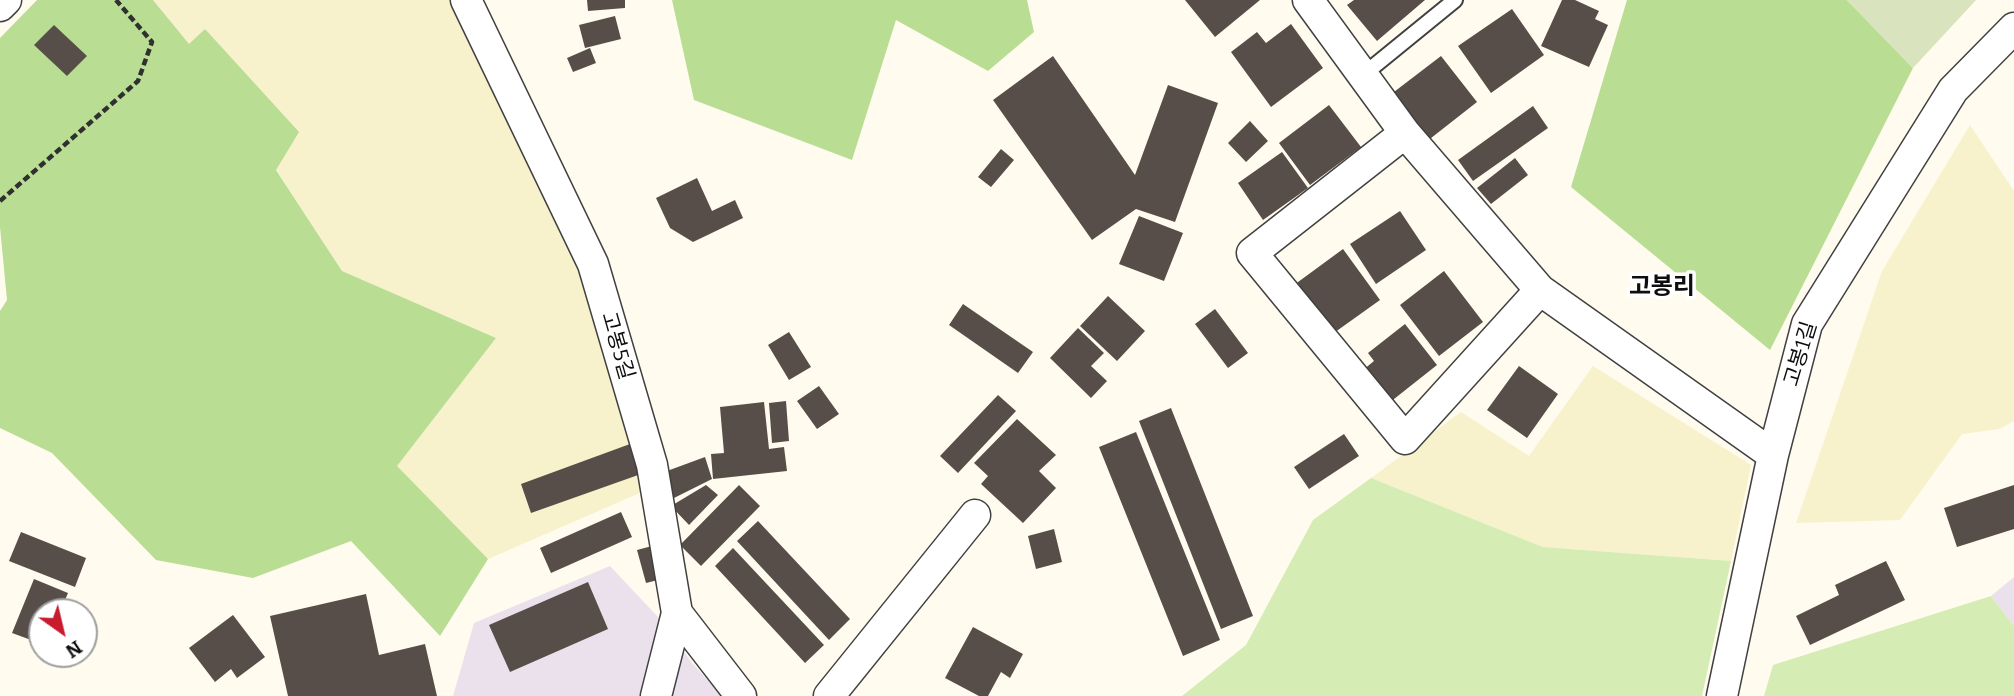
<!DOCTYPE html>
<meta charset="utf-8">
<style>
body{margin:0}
#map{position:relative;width:2014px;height:696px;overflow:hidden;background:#fffbee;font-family:Bitter,serif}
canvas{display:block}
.north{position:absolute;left:28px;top:598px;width:70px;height:70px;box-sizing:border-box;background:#fff;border:2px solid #9f9f9f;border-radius:50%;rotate:146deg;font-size:19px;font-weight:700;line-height:28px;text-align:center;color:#0e0e0e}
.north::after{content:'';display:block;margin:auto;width:24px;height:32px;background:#c81b2e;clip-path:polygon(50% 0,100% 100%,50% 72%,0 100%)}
</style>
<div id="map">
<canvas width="2014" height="696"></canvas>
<div class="north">N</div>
</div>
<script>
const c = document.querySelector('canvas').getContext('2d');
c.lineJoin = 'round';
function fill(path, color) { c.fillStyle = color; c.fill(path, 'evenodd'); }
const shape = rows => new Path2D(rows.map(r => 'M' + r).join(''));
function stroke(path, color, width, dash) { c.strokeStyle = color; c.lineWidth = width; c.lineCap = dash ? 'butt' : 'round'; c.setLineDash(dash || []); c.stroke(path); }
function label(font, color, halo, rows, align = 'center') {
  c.font = font + ' Bitter,"Noto Sans KR",serif'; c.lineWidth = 7; c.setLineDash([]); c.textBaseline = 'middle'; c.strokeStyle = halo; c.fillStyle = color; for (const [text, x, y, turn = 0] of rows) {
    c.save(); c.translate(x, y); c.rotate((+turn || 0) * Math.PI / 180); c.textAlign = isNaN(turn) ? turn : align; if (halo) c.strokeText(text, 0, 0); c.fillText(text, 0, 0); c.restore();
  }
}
fill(shape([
 [610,566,659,618,693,664,722,696,453,696,474,623],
 [2014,577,2014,626,1991,596]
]), '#ebe1ed');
fill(shape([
 [153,0,452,0,586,274,649,489,488,559,396,466,496,338,342,271,276,169,205,29,189,45],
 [1970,125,2014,191,2014,421,1999,429,1962,434,1900,520,1796,523,1882,271],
 [1593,366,1751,465,1731,561,1543,547,1371,478,1461,412,1529,456]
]), '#f7f1cc');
fill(shape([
 [1371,478,1543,547,1731,561,1702,696,1182,696,1246,645,1313,520],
 [1991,596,2014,626,2014,696,1764,696,1773,665]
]), '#d5edb5');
fill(shape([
 [37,0,153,0,189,44,205,29,299,132,276,170,342,271,496,338,397,466,488,559,440,636,351,541,253,578,156,560,52,453,0,428,0,311,7,300,0,227,0,38],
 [672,0,1027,0,1034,32,988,71,896,20,852,160,694,100],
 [1627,0,1847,0,1913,68,1770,350,1571,187]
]), '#b9de93');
fill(shape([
 [1847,0,1976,0,1913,68]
]), '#d9e3bd');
fill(shape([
 [587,0,625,0,625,8,588,11],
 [1185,0,1260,0,1215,37],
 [1354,0,1425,0,1377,41,1347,5],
 [1562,0,1575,0,1599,11,1595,19,1608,25,1589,67,1541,46],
 [1512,9,1544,55,1491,93,1458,46],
 [615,16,621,39,585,48,579,25],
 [1291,24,1323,68,1271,107,1231,52,1257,32,1266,43],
 [54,25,87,56,67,76,34,45],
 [590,48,596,63,573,72,567,58],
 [1053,56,1135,175,1168,85,1218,103,1175,222,1136,209,1092,240,993,100],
 [1441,56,1477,102,1426,142,1390,95],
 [1329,105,1361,147,1310,185,1279,143],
 [1533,106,1548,128,1473,181,1458,160],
 [1250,121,1268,141,1246,162,1228,143],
 [1001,149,1014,160,991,187,978,177],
 [1282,152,1308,188,1263,220,1238,183],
 [1515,158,1528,175,1491,204,1477,188],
 [697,178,712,211,735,200,743,218,693,242,670,228,656,198],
 [1400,211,1426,250,1376,284,1350,244],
 [1139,216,1183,233,1164,281,1119,264],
 [1343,249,1380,300,1331,335,1294,285],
 [1444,271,1483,322,1439,356,1400,305],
 [1108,296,1145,331,1117,361,1080,326],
 [963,304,1033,352,1018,373,949,325],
 [1215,309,1248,353,1228,368,1195,324],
 [1405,324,1437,365,1389,403,1363,370,1374,361,1368,353],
 [1078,328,1104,353,1091,366,1107,381,1091,398,1050,358],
 [789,332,811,367,789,380,768,345],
 [1519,366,1558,394,1527,438,1487,410],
 [819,386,839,414,817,429,797,401],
 [998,395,1016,411,958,473,940,456],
 [786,401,789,441,772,443,769,403],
 [764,402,769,449,784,447,787,471,713,479,711,454,724,453,720,407],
 [1171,408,1253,616,1221,629,1139,421],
 [1017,419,1056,455,1039,471,1056,488,1023,523,981,484,988,476,974,463],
 [1136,432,1220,640,1183,656,1099,447],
 [1344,434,1359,456,1309,489,1294,467],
 [630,444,641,474,531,513,521,484],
 [705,457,712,479,672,499,667,471],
 [706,485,718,495,689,525,671,506],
 [739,485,760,506,701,566,680,545],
 [2014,485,2014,529,1957,547,1944,508],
 [621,512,632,537,551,573,540,548],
 [758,521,850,619,829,640,737,541],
 [1054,529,1062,562,1036,569,1028,536],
 [21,532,86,558,75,587,9,561],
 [652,546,662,579,646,583,637,550],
 [733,548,824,645,805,663,715,566],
 [1886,561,1905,600,1810,645,1796,616,1839,595,1835,585],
 [34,579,68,593,60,612,42,612,42,644,12,633],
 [588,582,608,629,510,672,489,625],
 [366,594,379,655,425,644,437,696,288,696,270,616],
 [233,615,265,657,237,678,231,669,215,682,189,648],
 [973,627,1023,654,1010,678,1001,672,988,696,979,696,945,678]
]), '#574e49');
const service = shape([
 [1363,75,1455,0]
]);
const minor = shape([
 [466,0,593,264,652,465,677,613,741,696],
 [1308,0,1405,133,1540,290,1773,455],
 [0,6,6,0],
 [1405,133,1252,253,1405,439,1540,290],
 [656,696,677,613],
 [829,696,975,515],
 [1722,696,1773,455,1807,324,1953,90,2014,28]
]);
stroke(service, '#414141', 18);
stroke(minor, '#414141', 33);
stroke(shape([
 [0,201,138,81,152,42,116,0]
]), '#303030', 4.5, [7, 3.5]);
stroke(service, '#fff', 14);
stroke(minor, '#fff', 30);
label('21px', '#0e0e0e', '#fff', [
 ["고봉5길",617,346,74],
 ["고봉1길",1801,354,-73]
]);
label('bold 24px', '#0e0e0e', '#fff', [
 ["고봉리",1662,287]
]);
</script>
